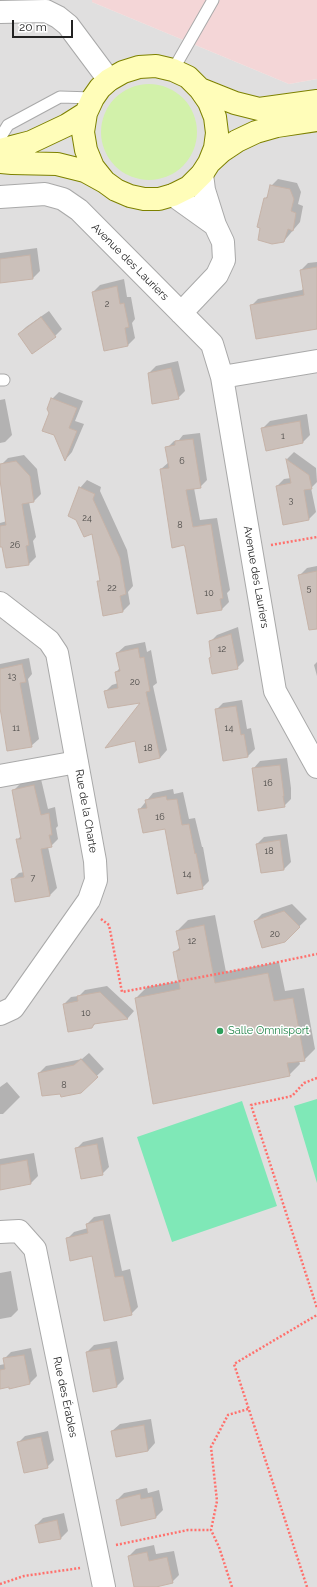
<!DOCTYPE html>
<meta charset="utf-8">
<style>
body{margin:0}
#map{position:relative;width:317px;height:1587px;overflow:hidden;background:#f3eee8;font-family:Raleway,sans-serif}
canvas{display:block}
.scale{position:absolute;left:12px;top:20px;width:61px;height:18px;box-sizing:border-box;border:2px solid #222;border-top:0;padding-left:5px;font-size:12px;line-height:14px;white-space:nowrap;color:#222;-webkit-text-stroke:3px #fff;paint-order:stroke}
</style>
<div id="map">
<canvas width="317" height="1587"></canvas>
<div class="scale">20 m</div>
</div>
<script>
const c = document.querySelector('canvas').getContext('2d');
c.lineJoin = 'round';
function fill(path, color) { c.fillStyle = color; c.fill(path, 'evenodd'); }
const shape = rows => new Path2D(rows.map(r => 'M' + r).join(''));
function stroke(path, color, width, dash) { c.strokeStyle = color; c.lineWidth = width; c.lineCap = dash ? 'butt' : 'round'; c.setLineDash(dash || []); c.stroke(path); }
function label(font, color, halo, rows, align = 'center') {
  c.font = font + ' Raleway,sans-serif'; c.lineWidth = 3; c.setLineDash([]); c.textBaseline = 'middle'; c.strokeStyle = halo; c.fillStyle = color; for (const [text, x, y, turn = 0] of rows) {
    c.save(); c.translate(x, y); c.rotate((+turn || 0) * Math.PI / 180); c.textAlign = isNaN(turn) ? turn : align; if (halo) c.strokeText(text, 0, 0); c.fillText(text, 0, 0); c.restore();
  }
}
fill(shape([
 [0,0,92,0,92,2,289,84,317,79,317,1587,0,1587]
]), '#e0dfdf');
fill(shape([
 [92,0,317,0,317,79,289,84,92,2]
]), '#f4d6d7');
fill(shape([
 '101 132a48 48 0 1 1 96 0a48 48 0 1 1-96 0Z'
]), '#d2f1aa');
fill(shape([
 [317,1099,317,1183,294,1106],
 [242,1101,277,1206,172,1242,137,1137]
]), '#7fe8b7');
fill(shape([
 [278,179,297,183,301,192,298,204,303,206,300,222,284,241,265,199,269,194,271,186],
 [37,248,40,271,33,278,0,282,0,253],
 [317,262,317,328,251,306,258,299,302,290,304,287,301,270,308,263],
 [124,279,127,297,131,297,135,319,132,323,135,338,128,345,93,292,100,285],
 [49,311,62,329,55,336,19,334,26,327],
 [178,361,185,391,178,398,149,373,156,366],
 [59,392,83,401,75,421,84,424,72,452,66,459,50,413,52,399],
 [5,399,12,435,5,442,0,443,0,400],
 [307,414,310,435,303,442,263,428,270,421],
 [200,433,207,480,200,487,194,488,200,520,217,518,230,590,227,593,229,602,222,609,198,613,185,544,161,469,169,462,167,448,174,441,179,440,183,435],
 [294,452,316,468,317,482,311,488,316,512,309,519,277,486,284,479,291,478,287,459],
 [24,455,37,469,41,494,34,501,29,502,36,537,33,541,36,557,29,564,3,546,0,546,0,523,7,521,0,480,0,466,8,458],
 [87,480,101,487,100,491,127,550,133,586,128,592,130,604,123,611,104,615,98,582,101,579,92,532,77,519,80,488],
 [317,566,317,626,300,575,307,568],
 [238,627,244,661,237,668,212,656,210,642,217,635],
 [145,642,147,652,151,650,157,683,153,686,167,750,160,758,142,701,105,692,112,685,118,683,116,672,120,668,117,653,125,646],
 [29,658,32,674,28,679,39,739,31,746,0,702,0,664],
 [317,662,317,676,314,665],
 [242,700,247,729,251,728,255,749,248,756,224,760,216,710,223,703],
 [287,758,291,788,291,799,284,806,253,769,260,761],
 [41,779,48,809,55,807,58,826,56,828,58,839,51,846,48,847,57,888,50,895,12,880,19,873,24,872,17,840,21,836,13,791,20,784],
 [173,789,174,794,183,792,189,819,195,818,202,847,203,847,209,881,202,888,166,828,139,810,153,793],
 [287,834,291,862,284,869,262,872,257,844,264,837],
 [292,904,307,919,284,941,255,921,262,914],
 [215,915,226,972,279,962,285,991,304,988,315,1049,304,1060,299,1061,300,1064,289,1075,136,998,147,987,180,981,174,953,180,947,177,931,188,920],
 [107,986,134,1011,128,1018,96,1023,92,1027,64,1004,71,997,79,996,85,990],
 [89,1053,104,1069,80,1092,39,1073,46,1066,82,1059],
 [7,1082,20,1097,3,1114,0,1114,0,1087],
 [103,1137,109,1167,102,1174,76,1149,83,1142],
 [34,1153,38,1176,31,1183,0,1189,0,1159],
 [110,1214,122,1271,130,1269,138,1307,131,1314,93,1255,67,1239,74,1232,88,1228,87,1224,94,1217],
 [11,1271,18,1310,11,1317,0,1319,0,1273],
 [117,1341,124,1379,117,1386,94,1391,87,1352,94,1345],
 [31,1348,37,1376,30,1383,0,1388,0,1365,5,1364,4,1359,11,1352],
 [151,1419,155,1443,148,1451,112,1431,120,1424],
 [48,1431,54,1460,47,1467,18,1443,25,1436],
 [147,1488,148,1493,159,1490,163,1510,156,1517,117,1500,124,1493],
 [64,1513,68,1531,61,1538,39,1542,36,1525,43,1518],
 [154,1545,156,1554,174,1551,179,1575,172,1582,151,1587,135,1587,129,1556,136,1549]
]), '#0003');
const building = shape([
 [270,185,290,189,294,199,291,211,296,213,293,231,288,229,284,242,272,244,258,240,260,228,257,227,264,198,267,198,270,185],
 [30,255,33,279,0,283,0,259,30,255],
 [317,267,317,329,256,339,250,305,304,295,300,270,317,267],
 [117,286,120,304,124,303,129,327,125,328,128,346,104,351,92,292,117,286],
 [41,317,56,337,32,354,18,334,41,317],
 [171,368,179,399,152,404,148,373,171,368],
 [51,398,77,408,69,428,77,431,65,461,54,435,42,431,49,413,47,409,51,398],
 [300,421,303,443,266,451,261,428,300,421],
 [193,439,201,488,186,490,193,527,211,524,223,598,220,599,222,610,197,614,185,547,184,545,172,548,160,469,169,468,165,447,175,445,175,441,193,439],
 [286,459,309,475,312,489,304,490,309,520,283,525,276,486,291,483,286,459],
 [16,461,30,476,34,502,22,504,29,545,26,546,29,565,6,568,2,547,0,547,0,526,6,525,0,480,0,464,16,461],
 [79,487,95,494,93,499,120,558,126,594,120,596,123,612,103,616,97,581,100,581,92,534,84,537,76,520,68,516,79,487],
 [317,571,317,629,309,630,298,575,317,571],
 [231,634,238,669,212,674,209,658,211,657,209,641,231,634],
 [138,648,140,658,144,657,150,691,146,692,160,758,139,763,135,741,105,748,140,703,108,708,104,691,118,688,115,672,120,671,116,653,138,648],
 [22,664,26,682,20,683,32,747,7,751,0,708,0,669,22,664],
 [236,706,241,735,244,734,248,757,223,761,215,709,236,706],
 [280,765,284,796,283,796,285,807,258,811,252,768,280,765],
 [34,785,41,815,49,813,52,835,49,835,52,847,41,849,50,896,15,902,11,879,24,877,16,839,21,839,12,790,34,785],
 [166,796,167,800,177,799,182,825,189,824,195,854,196,853,203,889,177,894,165,829,143,833,138,809,147,808,145,800,166,796],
 [280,840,284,870,261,873,256,844,280,840],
 [284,911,300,927,285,942,262,948,254,921,284,911],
 [204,925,215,983,268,973,274,1001,293,998,305,1061,287,1063,290,1076,153,1104,135,998,180,989,173,952,180,950,176,931,204,925],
 [100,992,128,1019,94,1024,92,1028,68,1032,63,1004,78,1001,77,996,100,992],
 [81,1059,98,1077,81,1093,61,1097,60,1094,42,1096,38,1073,74,1065,81,1059],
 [97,1144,103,1175,81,1179,75,1148,97,1144],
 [27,1160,31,1184,0,1190,0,1165,27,1160],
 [103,1220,115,1277,123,1276,132,1315,104,1321,92,1256,70,1261,66,1238,88,1233,86,1224,103,1220],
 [110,1348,117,1387,93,1392,86,1352,110,1348],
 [24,1355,30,1384,9,1389,9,1387,0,1389,0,1370,5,1369,3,1358,24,1355],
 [144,1425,148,1451,116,1457,111,1431,144,1425],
 [41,1437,48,1468,24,1473,17,1442,41,1437],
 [140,1494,141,1499,152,1497,156,1518,121,1526,116,1500,140,1494],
 [57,1520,61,1539,39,1543,35,1525,57,1520],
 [147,1552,149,1561,167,1557,173,1583,156,1587,134,1587,128,1556,147,1552]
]);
fill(building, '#cbc0ba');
stroke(building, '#c6b3a8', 1);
const lane = shape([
 [173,70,213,0],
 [0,138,8,125,60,97,93,98],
 [0,380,4,380]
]);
const street = shape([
 [0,12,46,11,58,17,68,25,109,80],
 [173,195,215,225],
 [0,197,45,194,63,199,79,210,212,344,222,377,275,691,317,767],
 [181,313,217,275,224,260,223,242,215,225,204,190,202,174],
 [222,377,317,361],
 [0,603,49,641,57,653,95,861,96,880,89,900,13,1008,0,1014],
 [0,776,77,762],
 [0,1232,19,1231,35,1249,104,1587]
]);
const secondary = shape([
 [200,89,235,103,259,109,317,101],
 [0,150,31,142,67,125,86,113],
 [0,162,12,163,57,164,85,171,105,182,116,190,130,196,144,199,159,199,173,195,189,187,202,174,209,163,215,148,217,133,215,117,209,102,200,89,188,77,173,70,156,66,139,67,123,72,109,80,100,88,93,98,86,113,83,132,86,150,93,167,105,182],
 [209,163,222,151,237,141,256,132,277,126,317,120]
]);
stroke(lane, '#a9a9a9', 13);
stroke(street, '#a9a9a9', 24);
stroke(secondary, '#7d8100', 24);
stroke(shape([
 [271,545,317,537],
 [101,919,109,925,122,992,254,967,317,954],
 [317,1078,304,1083,292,1096,251,1105,317,1308],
 [116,1545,188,1530,211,1530],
 [0,1584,24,1576,80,1568],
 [232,1587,219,1547,211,1530,217,1501,211,1447,228,1415,248,1409],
 [307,1587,234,1364,317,1315]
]), '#ff706c', 2.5, [2, 2]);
stroke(lane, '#fff', 11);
stroke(street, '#fff', 22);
stroke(secondary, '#fffdb9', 22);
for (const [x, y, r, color] of [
 [220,1031,4,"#2e9e5b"]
]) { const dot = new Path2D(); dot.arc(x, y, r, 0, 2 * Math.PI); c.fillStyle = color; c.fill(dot); stroke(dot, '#fff', 1.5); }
label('9px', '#4c4a48', null, [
 ["2",107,304],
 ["1",283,436],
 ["6",182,461],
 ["3",291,500],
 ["24",87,518],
 ["8",180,525],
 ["26",15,545],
 ["22",112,588],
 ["5",309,588],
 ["10",209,593],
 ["12",222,649],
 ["13",12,676],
 ["20",135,682],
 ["11",16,728],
 ["14",229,728],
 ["18",148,748],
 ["16",268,783],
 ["16",160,817],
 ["18",269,851],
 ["14",187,874],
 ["7",33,878],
 ["20",275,934],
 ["12",192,941],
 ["10",86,1013],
 ["8",64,1085]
]);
label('11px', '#222', '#fff', [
 ["Avenue des Lauriers",130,262,45],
 ["Avenue des Lauriers",256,577,80],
 ["Rue de la Charte",86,811,80],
 ["Rue des Érables",65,1397,78]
]);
label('11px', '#27864d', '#fff', [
 ["Salle Omnisport",228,1031]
], 'left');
</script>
